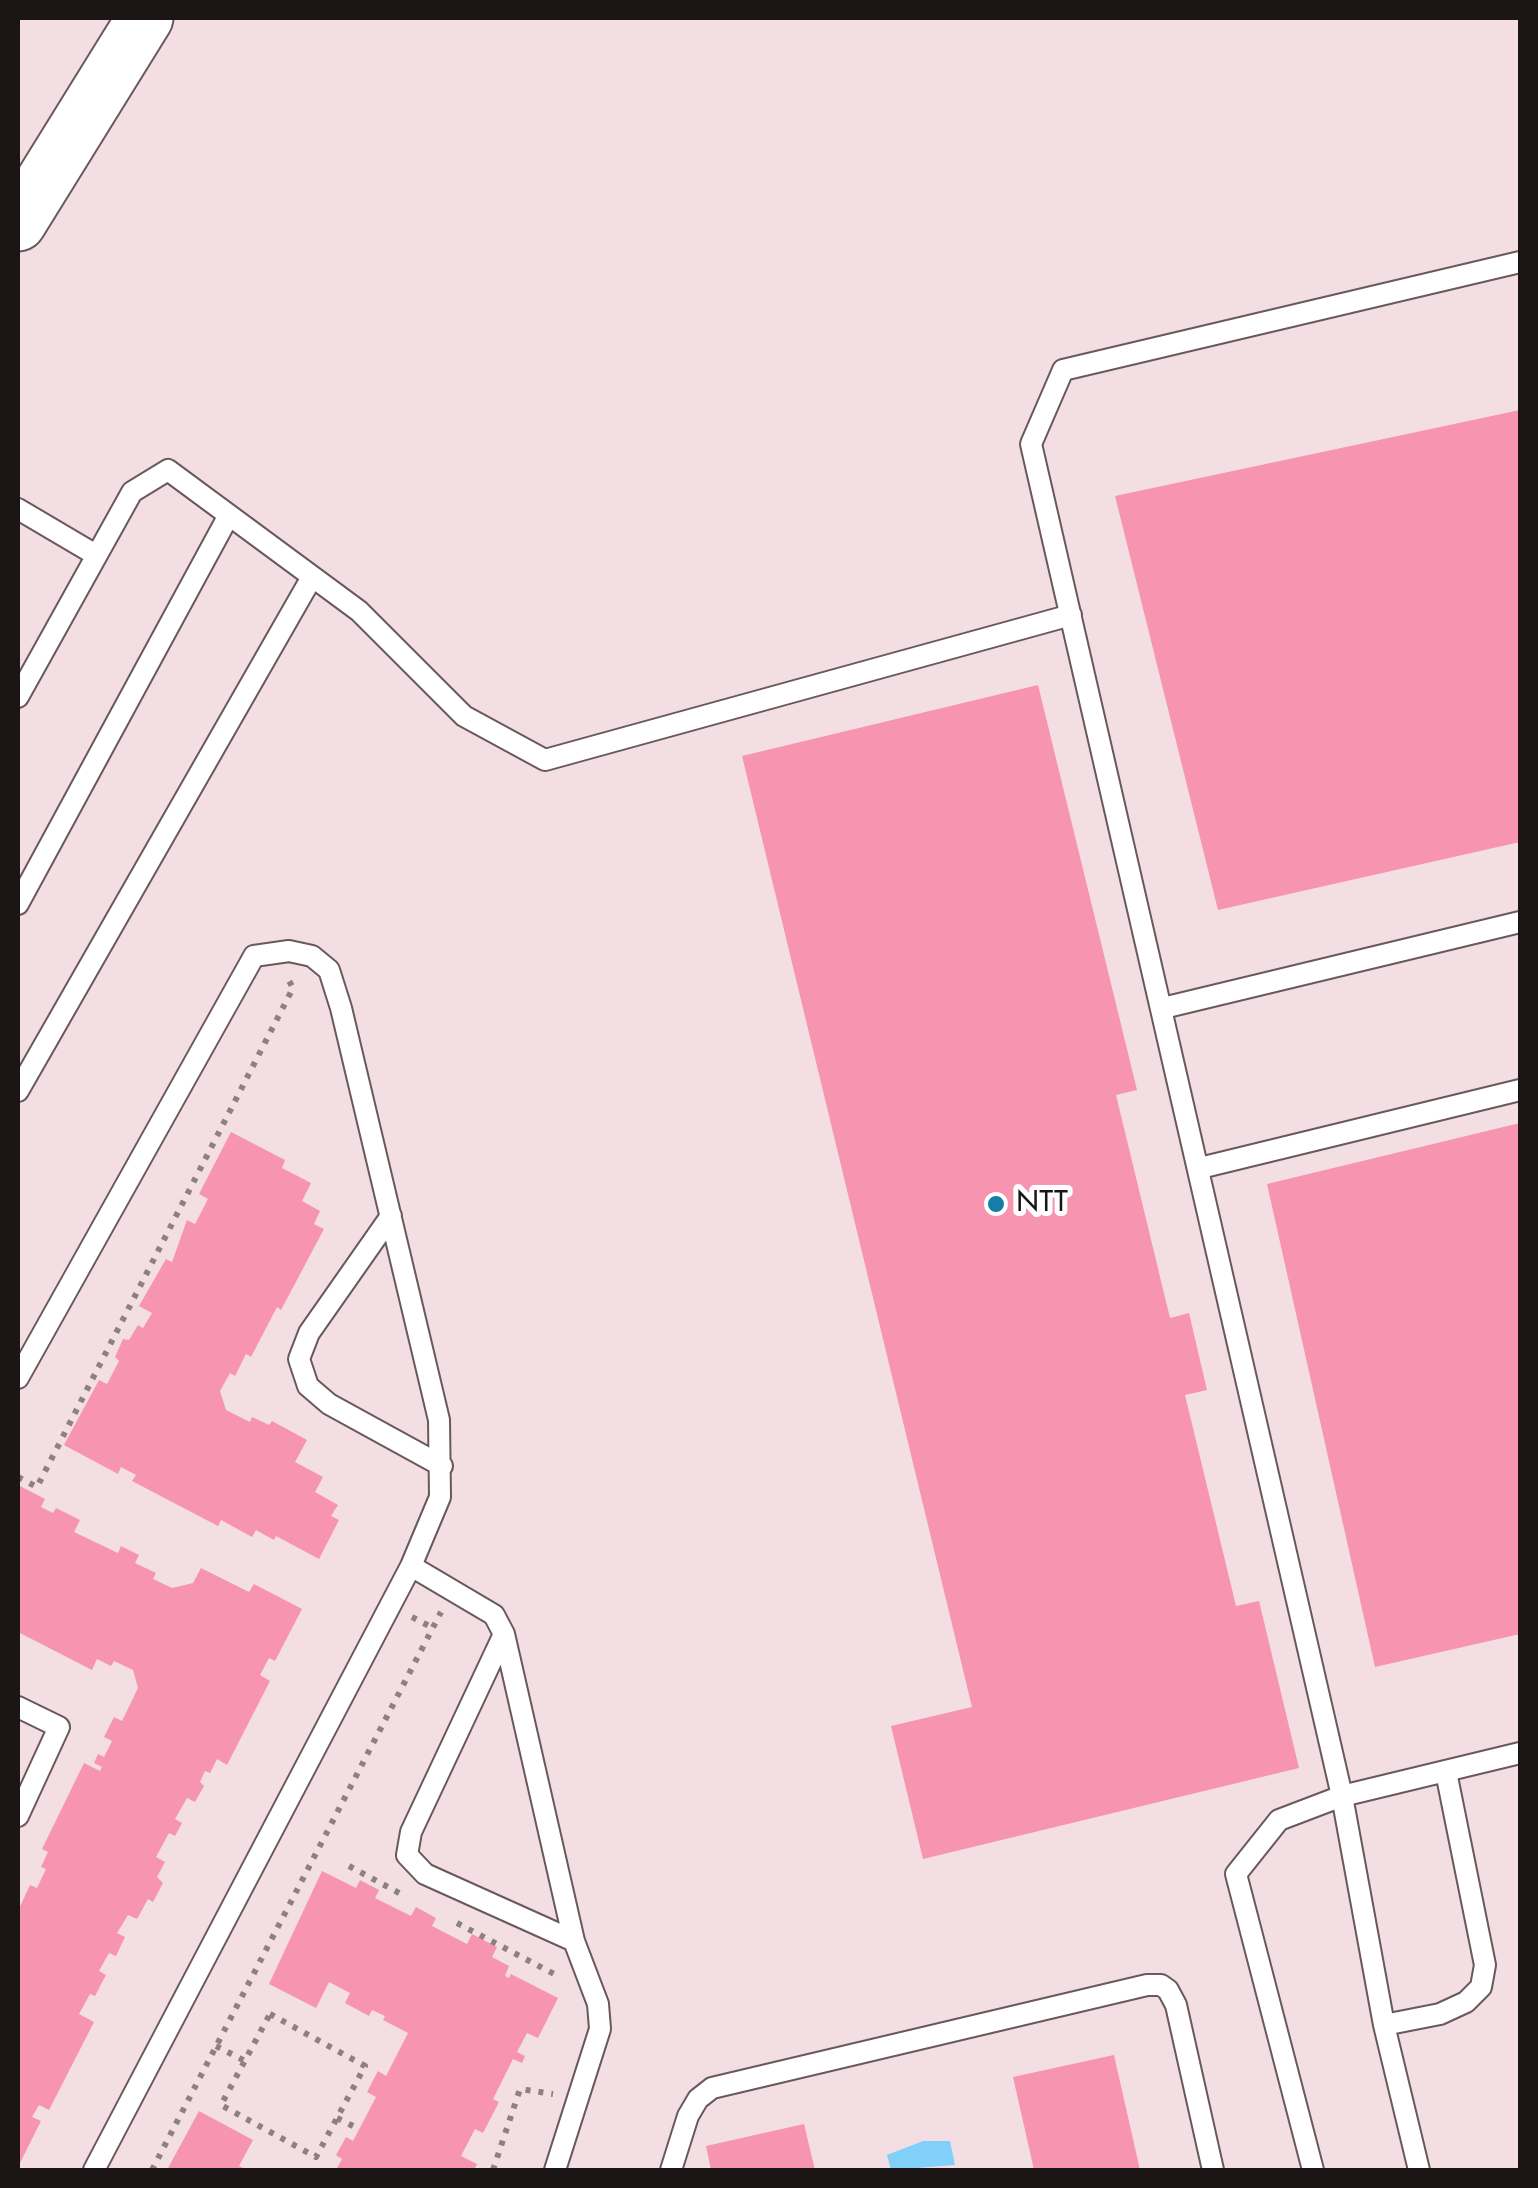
<!DOCTYPE html>
<style>
body{margin:0}
#map{position:relative;width:1538px;height:2188px;overflow:hidden;background:#f3dfe3;font-family:Jost,sans-serif}
canvas{display:block}
.frame{position:absolute;inset:0;border:20px solid #1b1516;pointer-events:none}
</style>
<div id="map">
<canvas width="1538" height="2188"></canvas>
<div class="frame"></div>
</div>
<script>
const c = document.querySelector('canvas').getContext('2d');
c.lineJoin = 'round';
function fill(path, color) { c.fillStyle = color; c.fill(path, 'evenodd'); }
const shape = rows => new Path2D(rows.map(r => 'M' + r).join(''));
function stroke(path, color, width, dash) { c.strokeStyle = color; c.lineWidth = width; c.lineCap = dash ? 'butt' : 'round'; c.setLineDash(dash || []); c.stroke(path); }
function label(font, color, halo, rows, align = 'center') {
  c.font = font + ' Jost,sans-serif'; c.lineWidth = 10; c.setLineDash([]); c.textBaseline = 'middle'; c.strokeStyle = halo; c.fillStyle = color; for (const [text, x, y, turn = 0] of rows) {
    c.save(); c.translate(x, y); c.rotate((+turn || 0) * Math.PI / 180); c.textAlign = isNaN(turn) ? turn : align; if (halo) c.strokeText(text, 0, 0); c.fillText(text, 0, 0); c.restore();
  }
}
fill(shape([
 [923,2141,950,2141,955,2165,891,2170,887,2155]
]), '#80d0f9');
fill(shape([
 [1520,410,1520,842,1218,910,1115,496],
 [1038,685,1137,1090,1116,1095,1170,1318,1189,1313,1207,1390,1185,1395,1236,1606,1259,1601,1299,1768,923,1859,891,1726,972,1707,742,756],
 [1520,1123,1520,1634,1375,1667,1267,1184],
 [231,1132,285,1160,282,1168,311,1183,302,1201,320,1211,314,1224,324,1229,281,1310,277,1307,251,1357,246,1354,235,1376,230,1373,220,1391,226,1410,250,1422,252,1417,269,1425,272,1421,307,1440,295,1462,323,1477,315,1492,338,1505,331,1516,339,1520,319,1559,276,1536,274,1540,256,1530,252,1537,221,1520,218,1526,132,1481,136,1475,121,1467,118,1474,64,1445,99,1380,107,1384,119,1361,115,1357,123,1339,129,1340,138,1325,143,1328,152,1313,139,1306,166,1259,172,1262,187,1220,195,1224,208,1199,199,1194],
 [18,1485,45,1499,41,1507,53,1513,56,1508,80,1520,74,1532,118,1553,121,1546,139,1555,135,1563,156,1573,153,1579,172,1588,193,1583,201,1568,249,1592,254,1584,302,1609,275,1661,269,1658,260,1675,270,1681,227,1765,217,1759,210,1773,205,1771,200,1782,204,1786,195,1802,187,1798,175,1819,182,1823,175,1836,169,1833,156,1857,165,1862,157,1877,163,1883,153,1902,148,1899,137,1919,128,1915,117,1933,125,1937,116,1956,109,1953,99,1971,106,1975,95,1996,90,1994,79,2014,94,2022,49,2110,39,2105,32,2117,41,2121,18,2167,18,1911,30,1885,37,1888,46,1869,41,1867,48,1852,42,1849,84,1763,100,1771,102,1767,94,1763,98,1754,104,1757,112,1741,104,1737,114,1717,122,1721,138,1688,133,1670,114,1661,111,1666,97,1659,92,1670,18,1632],
 [322,1871,356,1888,360,1880,379,1890,375,1898,411,1916,416,1907,436,1918,432,1926,467,1944,472,1934,497,1947,492,1957,509,1966,505,1976,509,1978,511,1974,558,1998,538,2038,527,2033,517,2052,525,2056,522,2063,513,2059,493,2099,499,2102,483,2133,475,2129,461,2156,477,2164,474,2170,336,2170,342,2159,336,2155,346,2137,353,2141,376,2097,367,2092,378,2071,386,2076,408,2033,383,2020,385,2016,372,2010,369,2016,345,2003,350,1993,329,1982,316,2008,269,1984],
 [1114,2055,1140,2170,1034,2170,1013,2077],
 [199,2111,253,2140,239,2166,247,2170,167,2170],
 [804,2124,815,2170,711,2170,706,2146]
]), '#f794b0');
const lane = shape([
 [18,509,96,555],
 [18,697,132,492,168,470,359,611,464,716,545,760,1071,615],
 [18,904,229,515],
 [1163,1008,1520,922],
 [18,1091,312,577],
 [1200,1168,1520,1090],
 [391,1216,309,1333,299,1359,308,1386,329,1404,442,1466],
 [18,1378,254,956,289,951,312,956,329,970,341,1008,439,1420,440,1497,411,1566],
 [504,1634,574,1941],
 [18,1707,59,1727,18,1816],
 [1384,2025,1440,2014,1466,2002,1481,1987,1485,1965,1446,1772],
 [94,2170,411,1566,494,1615,504,1634,411,1832,407,1855,425,1874,574,1941,598,2004,600,2029,555,2170],
 [671,2170,688,2116,698,2099,712,2088,1147,1985,1161,1985,1168,1990,1176,2005,1213,2170],
 [1313,2170,1236,1874,1279,1820,1342,1796,1520,1753],
 [1419,2170,1384,2025,1342,1796,1031,444,1063,370,1520,262]
]);
const secondary = shape([
 [18,223,145,18]
]);
stroke(lane, '#69585c', 24);
stroke(secondary, '#69585c', 59);
stroke(shape([
 [18,1477,37,1487,293,988,288,979],
 [412,1617,433,1628],
 [349,1866,401,1894],
 [457,1923,556,1975],
 [270,2014,365,2066,316,2157,221,2105,270,2014],
 [216,2046,245,2061],
 [337,2118,357,2128],
 [152,2170,441,1612],
 [493,2170,520,2089,553,2094]
]), '#8d8082', 6, [5, 8]);
stroke(lane, '#fff', 20);
stroke(secondary, '#fff', 55);
for (const [x, y, r, color] of [
 [996,1204,10,"#157da7"]
]) { const dot = new Path2D(); dot.arc(x, y, r, 0, 2 * Math.PI); c.fillStyle = color; c.fill(dot); stroke(dot, '#fff', 4); }
label('30px', '#1b1516', '#fff', [
 ["NTT",1016,1204]
], 'left');
</script>
